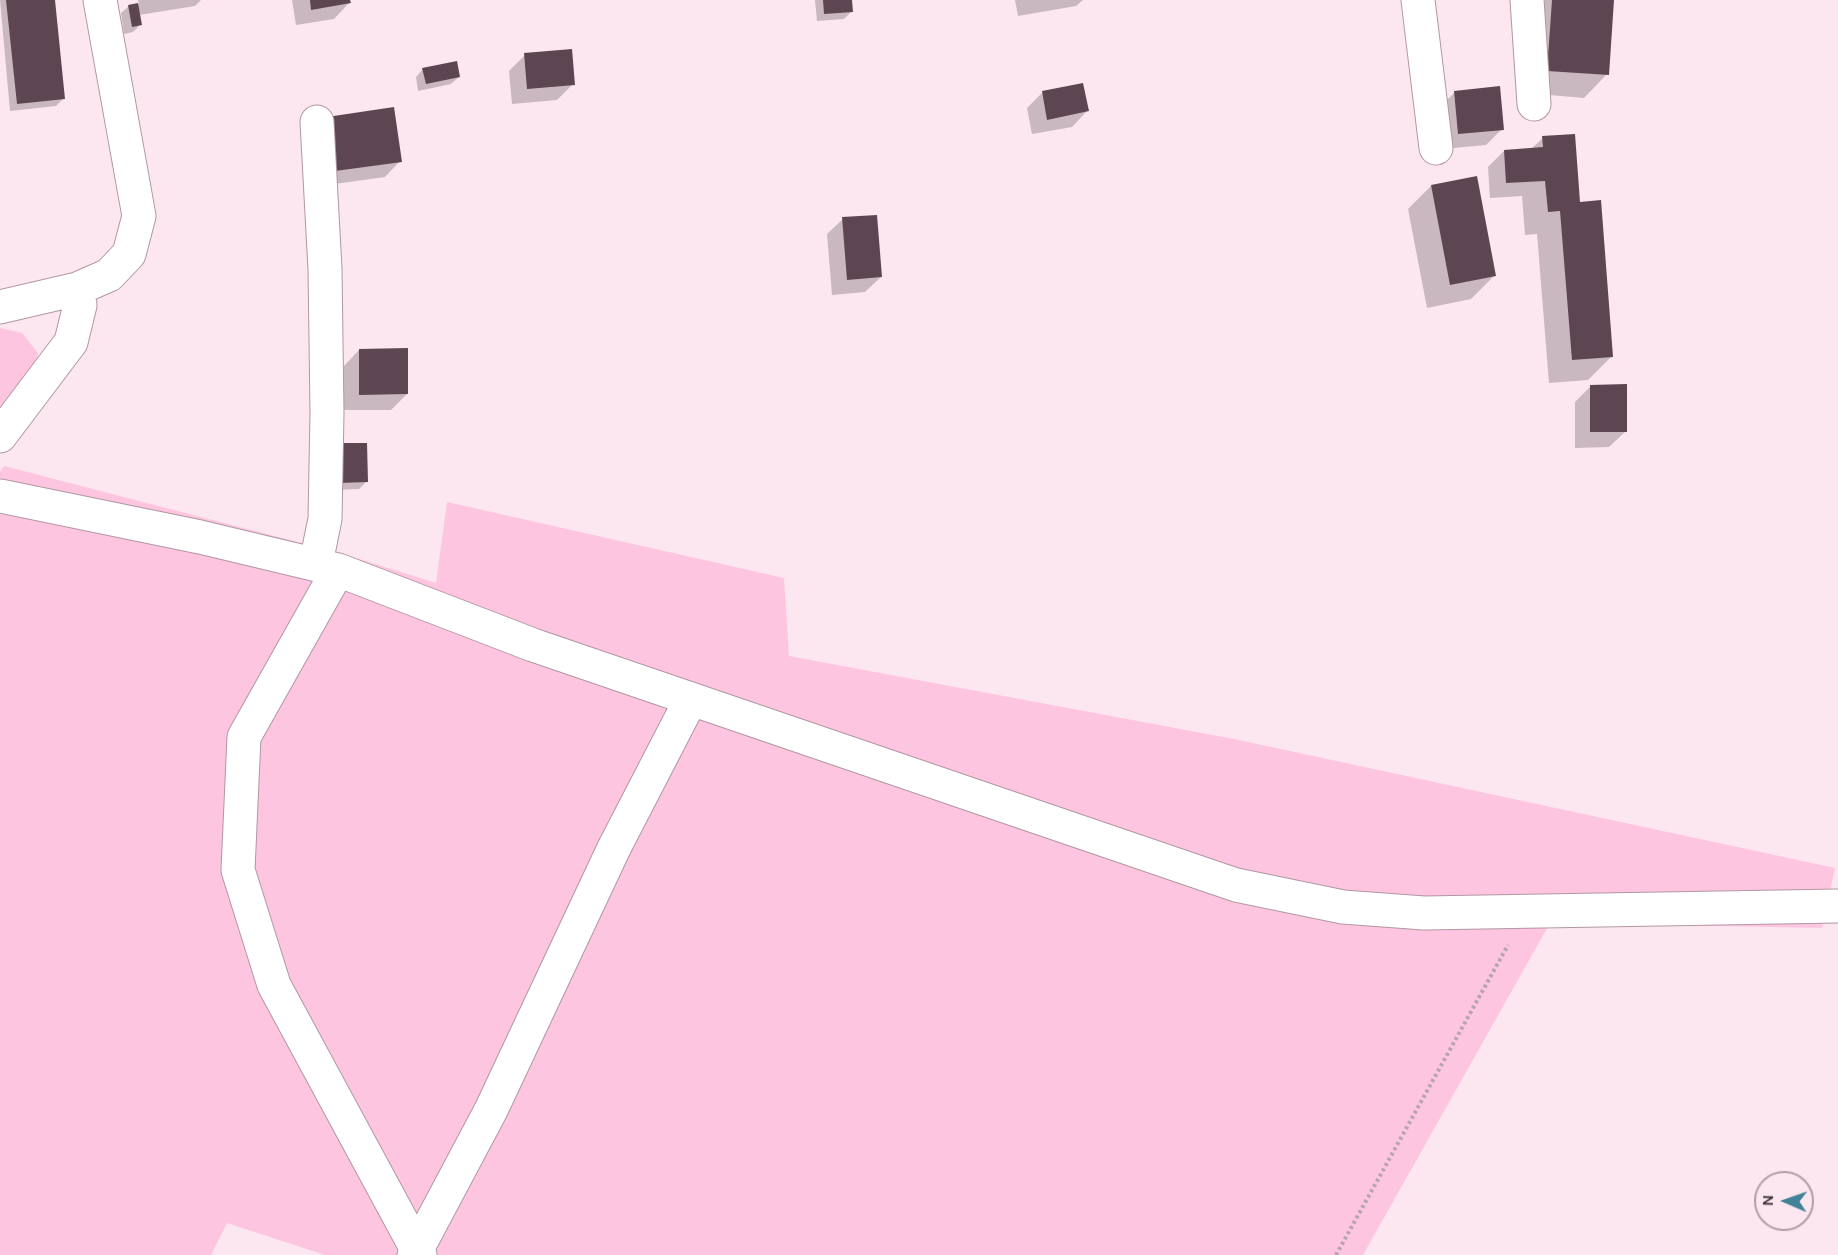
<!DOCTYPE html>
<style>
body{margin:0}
#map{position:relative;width:1838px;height:1255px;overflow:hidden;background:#fce6f0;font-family:Karla,sans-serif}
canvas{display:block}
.north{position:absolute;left:1754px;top:1171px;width:60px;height:60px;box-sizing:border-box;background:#fce6f0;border:2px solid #b09ea6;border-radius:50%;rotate:272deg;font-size:16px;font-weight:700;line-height:24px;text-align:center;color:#3e3338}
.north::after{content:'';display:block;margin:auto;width:21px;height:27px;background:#428296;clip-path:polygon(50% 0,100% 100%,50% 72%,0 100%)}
</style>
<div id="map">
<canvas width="1838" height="1255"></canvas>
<div class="north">N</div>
</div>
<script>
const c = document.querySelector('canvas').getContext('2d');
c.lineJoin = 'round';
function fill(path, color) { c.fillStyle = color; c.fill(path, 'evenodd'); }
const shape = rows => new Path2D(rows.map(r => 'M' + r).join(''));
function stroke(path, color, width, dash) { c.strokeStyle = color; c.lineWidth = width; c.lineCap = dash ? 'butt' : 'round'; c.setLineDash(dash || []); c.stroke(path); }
fill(shape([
 [0,328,22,333,38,353,35,369,0,423],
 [4,466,340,553,436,583,447,502,784,578,789,656,1234,739,1835,868,1822,928,1550,923,1363,1255,325,1255,227,1223,211,1255,0,1255,0,472]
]), '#fec5e0');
fill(shape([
 [0,0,53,0,63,99,56,106,10,111],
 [138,0,201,0,195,6,139,15,140,25,133,32,124,34,121,13,129,6,139,4],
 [292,0,349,0,349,3,334,19,296,25],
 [815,0,851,0,852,11,844,19,817,21],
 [1015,0,1083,0,1076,6,1018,16],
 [1545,0,1613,0,1607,74,1584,98,1525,93,1530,16],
 [525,55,573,84,557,100,512,104,509,71],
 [423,69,459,77,451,84,418,91,416,77],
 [1455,92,1502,129,1486,145,1443,149,1439,108],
 [1042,93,1087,111,1072,127,1032,134,1027,108],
 [328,119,400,161,385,177,320,186],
 [1543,138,1579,204,1611,357,1588,380,1549,383,1537,234,1525,235,1522,196,1490,198,1488,167,1504,151,1531,149],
 [1431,186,1494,276,1471,299,1427,308,1408,209],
 [843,219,881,277,865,292,832,295,827,234],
 [359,350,407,394,391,410,344,410,344,366],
 [1591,386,1625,432,1609,447,1575,448,1575,402],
 [331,452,366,482,359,489,332,490]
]), '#0003');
fill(shape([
 [6,0,55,0,65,99,17,104],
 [310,0,350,0,351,3,311,10],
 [823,0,852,0,853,12,824,14],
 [1552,0,1614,0,1609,75,1547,71],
 [138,3,142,25,132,27,128,5],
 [572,49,575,85,527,89,524,53],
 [457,61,460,77,426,84,422,68],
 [1083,83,1089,111,1047,120,1042,91],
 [1500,86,1504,130,1458,134,1454,91],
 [394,107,402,162,335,171,327,117],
 [1575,134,1580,202,1601,200,1613,357,1572,360,1560,211,1548,212,1545,181,1506,183,1504,150,1543,147,1542,136],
 [1477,176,1496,276,1450,285,1431,185],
 [877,215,882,277,847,280,842,217],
 [408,348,408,394,359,395,359,349],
 [1627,384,1627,432,1590,432,1590,385],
 [338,443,367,443,368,482,339,483]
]), '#5d4651');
const minor = shape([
 [1418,0,1436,148],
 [1527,0,1534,104],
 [0,307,77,289,109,275,129,254,139,216,100,0],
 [0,436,71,342,80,305,77,289],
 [0,496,200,537,338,570,533,645,1236,885,1343,907,1424,913,1838,906],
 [316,563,325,519,327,413,325,269,317,122],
 [338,570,244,737,238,870,274,985,420,1255],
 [414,1255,491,1110,614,848,691,699]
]);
stroke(minor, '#b197a3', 35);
stroke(shape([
 [1336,1255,1508,945]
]), '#b7a5ad', 4, [3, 3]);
stroke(minor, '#fff', 33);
</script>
